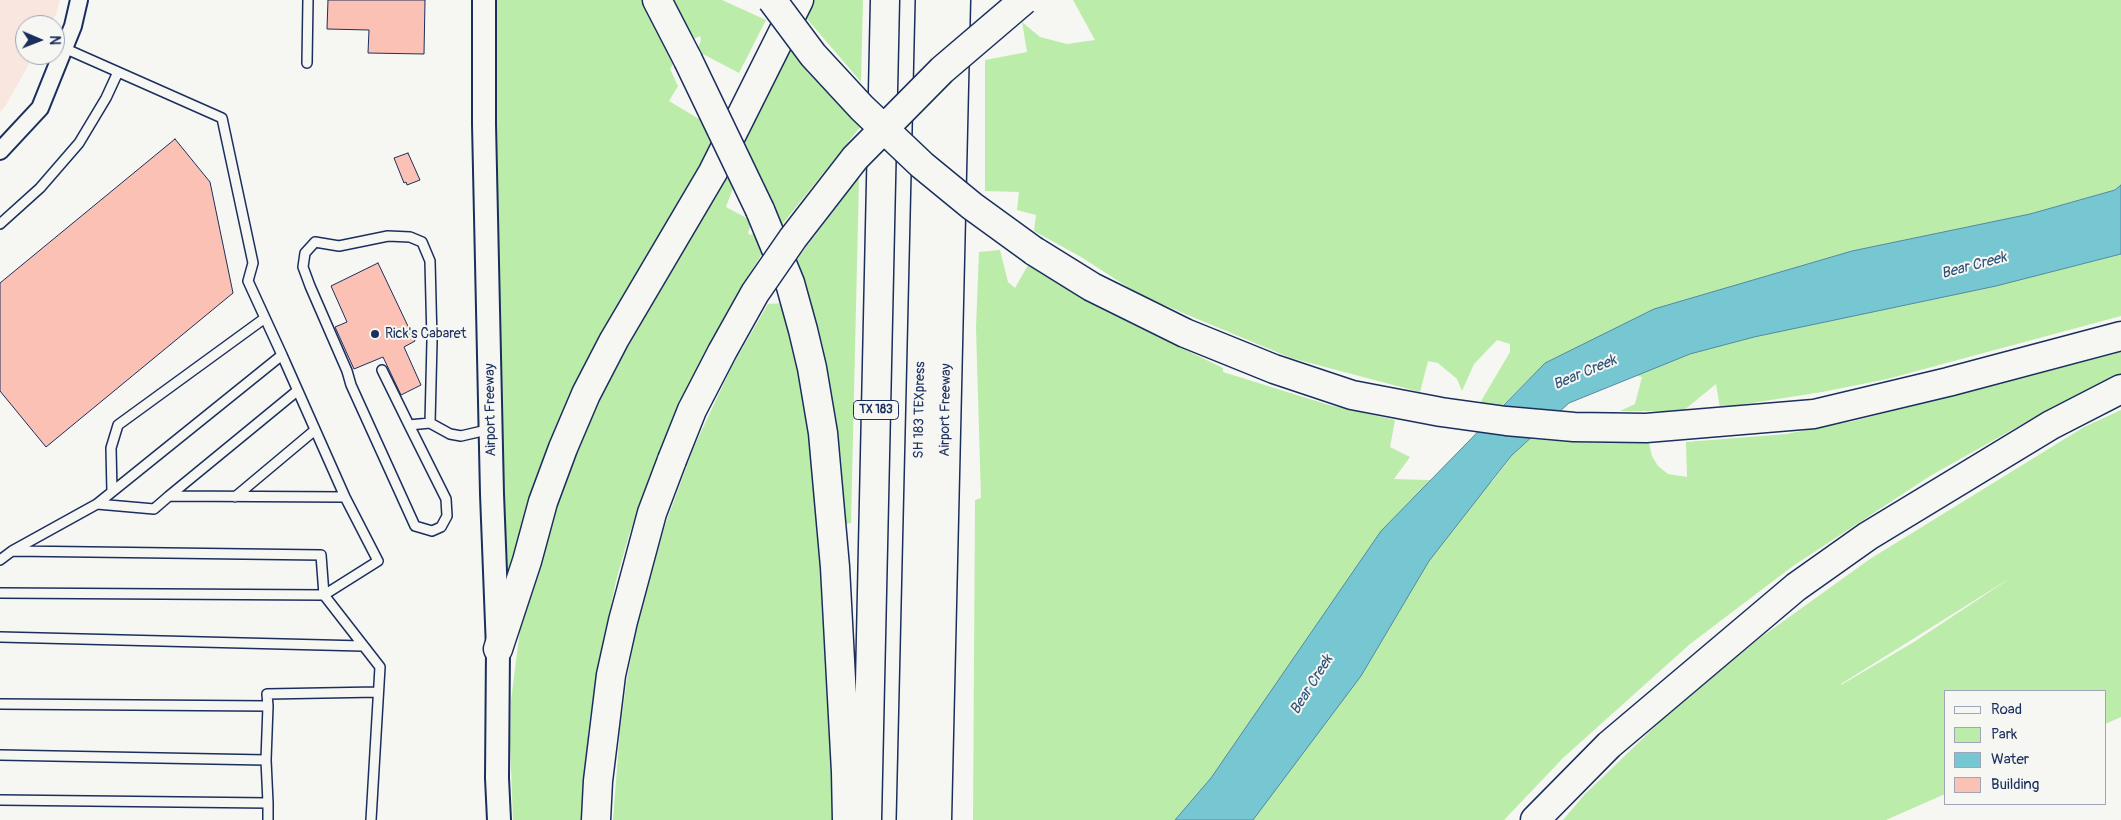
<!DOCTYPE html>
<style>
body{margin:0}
#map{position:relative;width:2121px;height:820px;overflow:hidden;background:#f6f6f2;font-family:Pangolin,sans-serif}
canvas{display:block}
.legend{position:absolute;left:1944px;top:690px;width:162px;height:115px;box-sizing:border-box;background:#f6f6f2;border:1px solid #9ea6b7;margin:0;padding:6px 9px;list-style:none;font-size:15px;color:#1b2f5e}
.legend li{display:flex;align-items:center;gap:10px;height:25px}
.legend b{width:25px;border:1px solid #9ea6b7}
.north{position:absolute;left:15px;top:15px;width:50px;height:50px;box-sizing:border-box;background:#f6f6f2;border:1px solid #9ea6b7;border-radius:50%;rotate:91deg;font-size:14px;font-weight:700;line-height:20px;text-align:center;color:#1b2f5e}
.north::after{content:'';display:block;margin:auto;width:18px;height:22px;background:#1b2f5e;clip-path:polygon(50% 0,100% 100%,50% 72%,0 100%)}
</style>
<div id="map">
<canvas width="2121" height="820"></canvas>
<ul class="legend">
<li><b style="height:6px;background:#f6f6f2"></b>Road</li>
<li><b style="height:14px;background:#bcecaa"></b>Park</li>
<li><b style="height:14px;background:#77c7d2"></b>Water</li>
<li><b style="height:14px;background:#fbc1b4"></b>Building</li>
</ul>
<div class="north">N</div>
</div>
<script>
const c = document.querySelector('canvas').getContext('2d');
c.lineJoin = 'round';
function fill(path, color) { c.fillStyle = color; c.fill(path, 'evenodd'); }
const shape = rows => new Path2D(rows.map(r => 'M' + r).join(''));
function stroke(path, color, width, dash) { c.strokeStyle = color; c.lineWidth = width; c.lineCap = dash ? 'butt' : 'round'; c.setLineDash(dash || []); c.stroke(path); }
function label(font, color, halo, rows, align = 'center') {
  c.font = font + ' Pangolin,sans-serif'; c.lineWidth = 4; c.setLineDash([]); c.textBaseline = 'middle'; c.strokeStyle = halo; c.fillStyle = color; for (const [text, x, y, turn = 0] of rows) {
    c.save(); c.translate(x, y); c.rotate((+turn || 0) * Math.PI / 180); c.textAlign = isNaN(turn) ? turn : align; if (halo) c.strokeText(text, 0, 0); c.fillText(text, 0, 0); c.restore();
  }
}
fill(shape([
 [0,0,60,0,56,14,50,25,25,25,25,55,34,55,6,105,0,112]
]), '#f8e6df');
fill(shape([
 [492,0,642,0,675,61,670,69,678,86,669,101,709,125,716,140,510,579,505,579],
 [670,0,722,0,766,20,739,73,697,51,701,40,700,36,689,41],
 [807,0,863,0,861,82,802,13],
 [1073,0,2121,0,2121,316,1887,379,1822,392,1720,408,1716,384,1683,411,1620,411,1635,404,1642,377,1558,356,1545,363,1502,406,1480,403,1510,352,1510,344,1497,340,1474,364,1462,391,1457,379,1438,363,1428,361,1420,392,1291,358,1140,295,1081,257,1034,231,1036,215,1017,210,1019,192,985,191,985,60,1027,52,1022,22,1040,37,1067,44,1095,40],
 [789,47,861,126,780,227,739,139],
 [726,160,736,180,726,207,752,221,748,233,750,235,755,233,763,252,737,294,688,386,650,475,629,535,616,581,599,661,589,725,582,820,513,820,510,743,511,701,520,629,529,581,574,437],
 [859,177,851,523,845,524,841,458,832,397,814,319,795,262],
 [1000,250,1008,282,1015,288,1028,265,1128,322,1223,368,1223,372,1329,405,1395,420,1390,447,1410,457,1394,479,1492,482,1511,456,1530,439,1570,442,1649,443,1652,456,1658,466,1668,474,1687,477,1686,442,1786,434,1854,421,2121,351,2121,374,2056,405,1930,476,1793,566,1690,644,1563,758,1504,820,973,820,975,500,981,498,976,328,979,252],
 [784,303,815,437,836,820,613,820,620,729,627,679,637,626,664,528,693,449,731,368,768,304],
 [2121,410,2121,717,2105,724,2105,691,1945,691,1945,794,1886,820,1563,820,1585,794,1662,720,1760,638,1870,559,2084,427],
 [2015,575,1914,642,1841,685,1841,684]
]), '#bcecaa');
const water = shape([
 [2121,185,2121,254,1996,286,1754,337,1690,354,1569,403,1511,456,1429,561,1361,676,1253,820,1175,820,1211,778,1381,531,1545,363,1654,309,1852,251,2030,214,2115,190,2121,185]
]);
fill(water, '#77c7d2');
stroke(water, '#528aa4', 1);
const building = shape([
 [328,0,425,0,424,54,368,53,369,30,327,29,328,0],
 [175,139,210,182,233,293,46,447,0,391,0,283,175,139],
 [408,153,420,180,407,185,406,182,404,183,394,158,408,153],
 [378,263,415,341,404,347,421,385,401,395,383,357,354,369,335,327,347,322,331,286,378,263]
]);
fill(building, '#fbc1b4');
stroke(building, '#1b2f5e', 1);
const lane = shape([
 [307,63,308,0],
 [0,224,40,188,79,143,106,98,118,72],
 [282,355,345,497,378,561,324,595,380,667,371,820],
 [382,370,409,425,430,423],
 [409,425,446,499,447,516,441,527,432,531,415,526,351,385,347,371,310,286,303,267,305,253,315,242,339,246,388,236,410,237,422,242,430,261,432,341,430,423,450,434,461,436,491,429],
 [112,492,111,448,118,425,265,318],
 [169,496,297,391],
 [235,497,315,430],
 [97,504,154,509,169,496,345,497],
 [0,560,12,551,97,504,282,355,248,281,253,263,222,118,64,48],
 [0,593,324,595,321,555,13,551],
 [0,637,363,646],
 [0,704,268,706,266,760,0,755],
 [268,706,267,694,378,692],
 [266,760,268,803],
 [0,800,268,803,268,820]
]);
const street = shape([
 [0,151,40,108,73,26,79,0]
]);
const secondary = shape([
 [484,0,484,124,492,494,498,649,497,778,499,820]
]);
const highway = shape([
 [657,0,688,60],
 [760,210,790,283,803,330,812,368,823,433,835,567,846,772,847,820],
 [1034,251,1092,287,1185,333,1274,369,1352,395,1441,412,1506,421,1574,427,1646,428,1814,414,1948,382,2121,336],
 [498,649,527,561,543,502,563,448,586,394,614,340,713,172,799,0],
 [596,820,598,781,611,675,623,621,652,513,672,460],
 [867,820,885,0],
 [911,820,930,0],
 [937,820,956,0],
 [1535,820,1609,745,1796,587,1868,536,2051,425,2121,389]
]);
stroke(lane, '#1b2f5e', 12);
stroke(street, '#1b2f5e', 20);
stroke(secondary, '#1b2f5e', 26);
stroke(highway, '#1b2f5e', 31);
stroke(lane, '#f6f6f2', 9);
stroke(street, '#f6f6f2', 16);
stroke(secondary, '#f6f6f2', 22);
stroke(highway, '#f6f6f2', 28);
const highwayBridge = shape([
 [772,0,813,55,862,108,922,165,972,206,1034,251],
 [688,60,760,210],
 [672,460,692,410,722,352,755,293,793,238,855,158,942,70,1024,0]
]);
stroke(highwayBridge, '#1b2f5e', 31, []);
stroke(highwayBridge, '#f6f6f2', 28);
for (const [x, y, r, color] of [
 [375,334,5,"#1b2f5e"]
]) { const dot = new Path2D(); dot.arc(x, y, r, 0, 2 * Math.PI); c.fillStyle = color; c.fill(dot); stroke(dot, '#f6f6f2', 2); }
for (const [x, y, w] of [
 [876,410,45]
]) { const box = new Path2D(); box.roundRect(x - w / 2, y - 9.5, w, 19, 4); c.fillStyle = '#f6f6f2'; c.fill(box); stroke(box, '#1b2f5e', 1); }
label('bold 12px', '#1b2f5e', null, [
 ["TX 183",876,410]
]);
label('14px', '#1b2f5e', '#f6f6f2', [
 ["Rick's Cabaret",385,334]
], 'left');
label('14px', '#1b2f5e', '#f6f6f2', [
 ["Airport Freeway",491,410,-91],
 ["SH 183 TEXpress",920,410,-89],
 ["Airport Freeway",946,410,-89]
]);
label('italic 15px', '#32557b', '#f6f6f2', [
 ["Bear Creek",1974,266,-15],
 ["Bear Creek",1585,373,-23],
 ["Bear Creek",1312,685,-58]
]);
</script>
